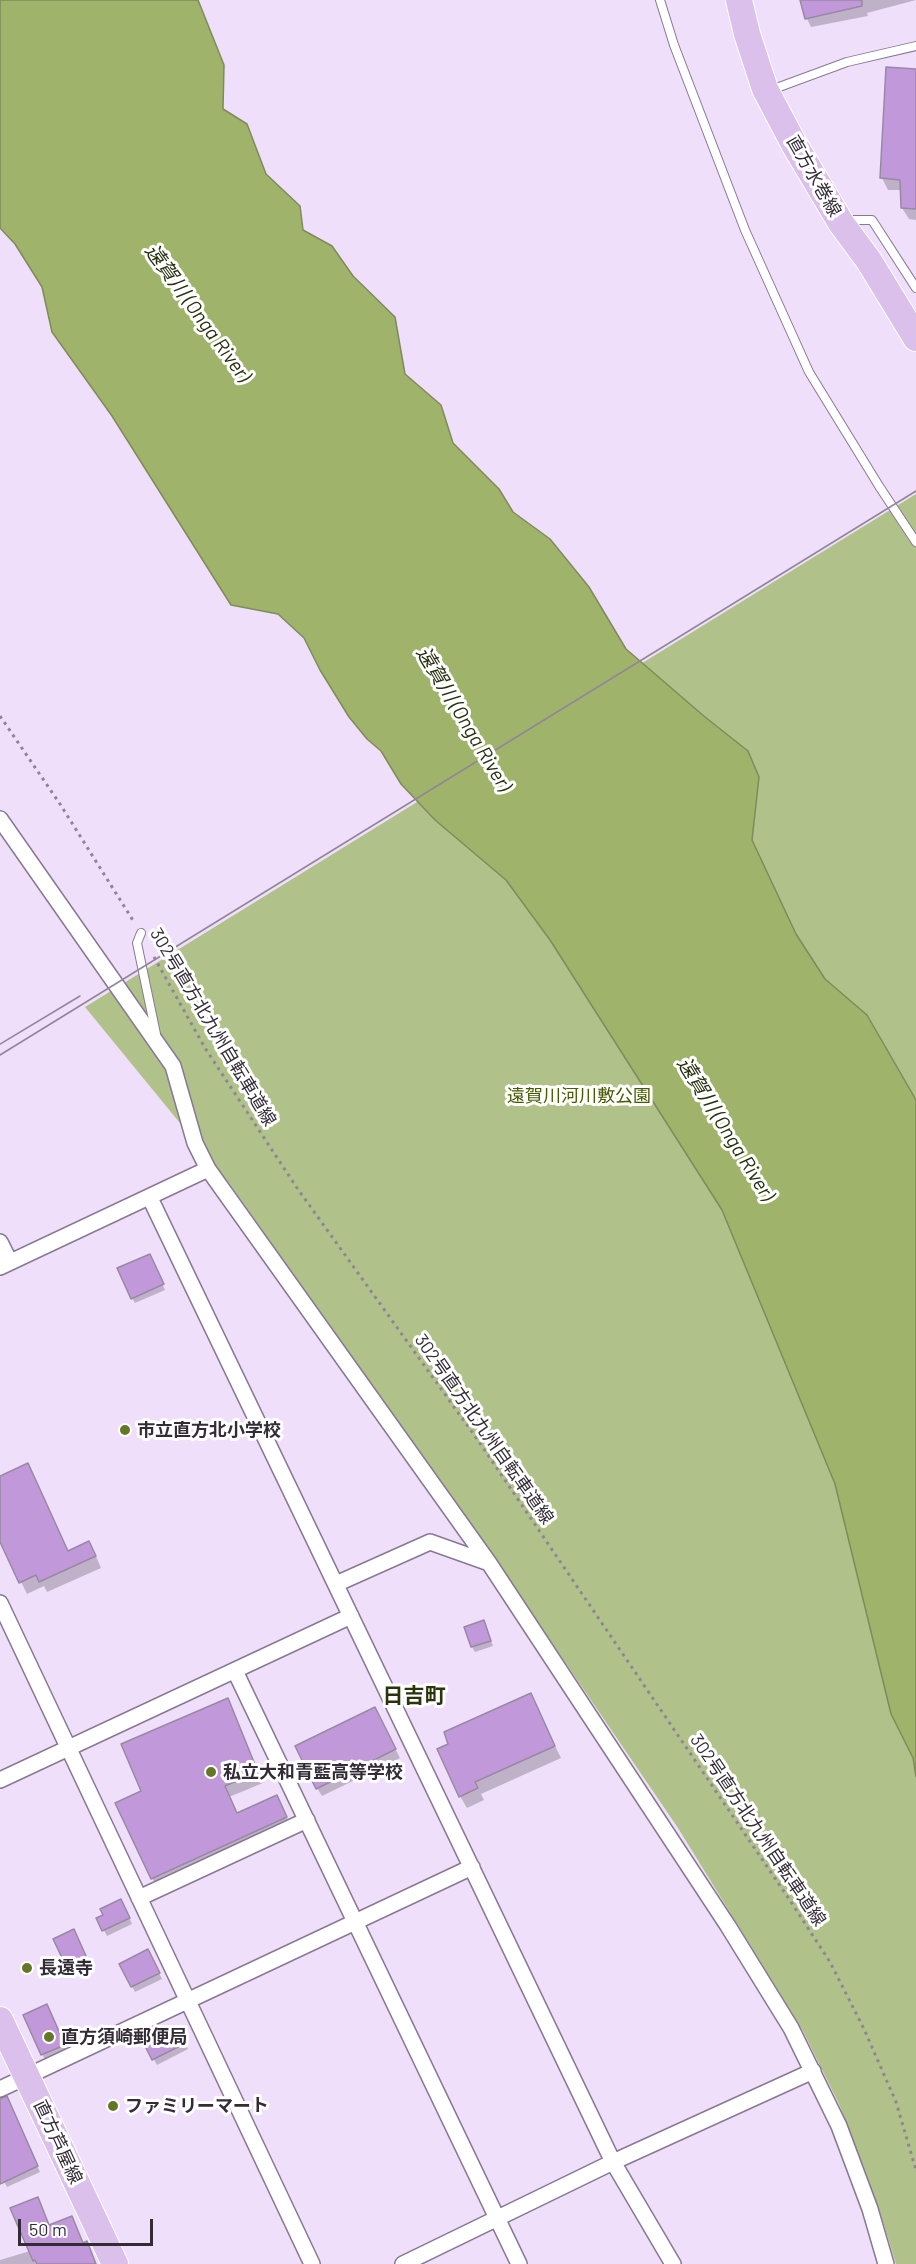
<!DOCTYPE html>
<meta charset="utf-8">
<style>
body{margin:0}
#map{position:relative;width:916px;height:2264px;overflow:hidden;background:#efdffb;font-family:Barlow,sans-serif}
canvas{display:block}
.scale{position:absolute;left:18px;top:2219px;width:135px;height:27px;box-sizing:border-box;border:3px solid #332c37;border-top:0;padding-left:8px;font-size:18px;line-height:21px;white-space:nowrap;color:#332c37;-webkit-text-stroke:4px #fff;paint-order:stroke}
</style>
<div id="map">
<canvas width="916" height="2264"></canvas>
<div class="scale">50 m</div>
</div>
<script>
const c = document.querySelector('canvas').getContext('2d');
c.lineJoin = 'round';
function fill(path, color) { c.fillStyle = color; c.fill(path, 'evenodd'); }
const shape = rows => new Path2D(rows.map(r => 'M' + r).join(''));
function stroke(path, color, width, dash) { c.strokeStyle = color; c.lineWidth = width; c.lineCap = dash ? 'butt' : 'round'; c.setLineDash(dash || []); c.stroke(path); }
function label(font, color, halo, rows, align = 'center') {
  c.font = font + ' Barlow,"Noto Sans JP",sans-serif'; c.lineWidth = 6; c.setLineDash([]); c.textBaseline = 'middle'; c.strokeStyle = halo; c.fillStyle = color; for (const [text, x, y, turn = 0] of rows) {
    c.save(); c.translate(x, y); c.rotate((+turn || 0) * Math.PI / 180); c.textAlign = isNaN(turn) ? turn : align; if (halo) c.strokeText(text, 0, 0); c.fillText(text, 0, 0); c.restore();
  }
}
fill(shape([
 [916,494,916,2264,896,2264,880,2212,839,2104,803,2031,678,1828,499,1565,229,1183,85,1007]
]), '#b0c28a');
const water = shape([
 [0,0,198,0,224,65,223,109,247,124,266,174,300,206,303,230,332,246,353,276,395,317,405,374,441,405,453,443,499,489,513,512,550,539,589,587,626,649,705,717,748,751,759,777,752,840,796,934,825,979,867,1015,916,1100,916,1777,913,1758,891,1714,835,1484,722,1210,550,940,506,880,435,820,401,784,381,751,367,739,349,717,320,670,304,638,278,614,231,605,112,416,52,332,42,287,15,244,0,228,0,0]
]);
fill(water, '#9fb46a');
stroke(water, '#7f8b5b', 1.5);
fill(shape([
 [802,0,916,0,867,13,868,16,811,27,807,19],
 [916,71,916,220,909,219,902,208,902,190,888,190,882,178],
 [152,1261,165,1290,135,1303,132,1298],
 [0,1478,68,1552,95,1554,101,1568,47,1592,44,1586,27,1594,0,1539],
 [486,1628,493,1646,475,1652,472,1647],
 [530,1695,561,1758,481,1794,484,1800,467,1808,460,1796],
 [227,1700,263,1783,229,1797,237,1814,282,1807,292,1828,158,1889,152,1878],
 [379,1717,400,1758,322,1796,317,1788],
 [124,1906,132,1924,107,1936,98,1919],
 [76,1936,88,1962,70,1970,67,1965],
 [148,1951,162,1979,135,1992,121,1965],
 [50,2011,67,2050,45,2060,25,2015],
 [177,2029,188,2049,157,2065,146,2045],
 [0,2106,11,2107,40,2172,7,2187,0,2174],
 [50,2227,83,2244,95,2264,0,2264,0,2260,30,2251]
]), '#0003');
const building = shape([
 [800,0,862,0,862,6,805,19,800,0],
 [886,67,916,69,916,209,901,208,900,180,880,178,886,67],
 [150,1254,164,1284,131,1299,117,1268,150,1254],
 [28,1463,68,1551,89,1541,96,1556,39,1582,36,1575,19,1583,0,1542,0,1476,28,1463],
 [484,1620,491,1641,471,1647,464,1627,484,1620],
 [531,1693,555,1746,475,1782,478,1788,459,1797,437,1749,448,1744,444,1732,531,1693],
 [228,1698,258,1772,225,1786,237,1813,277,1795,287,1817,151,1879,115,1803,141,1791,121,1744,228,1698],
 [375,1707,396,1749,316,1789,295,1746,375,1707],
 [121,1899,130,1918,102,1931,96,1918,103,1915,100,1909,121,1899],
 [74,1929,86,1956,66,1966,53,1939,74,1929],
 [148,1949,160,1973,131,1987,119,1964,148,1949],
 [47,2004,65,2045,41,2055,23,2015,47,2004],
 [178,2027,186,2043,152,2060,144,2044,178,2027],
 [7,2096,38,2166,0,2184,0,2099,7,2096],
 [38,2197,49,2225,72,2216,83,2243,87,2241,96,2264,37,2264,35,2260,33,2261,10,2208,38,2197]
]);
fill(building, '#c199db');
stroke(building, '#9889a3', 1.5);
const lane = shape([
 [660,0,674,45,745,230,809,372,879,486,916,542],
 [771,90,847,62,916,46],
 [844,220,872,220,916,288],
 [141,933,137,943,156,1034]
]);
const street = shape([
 [0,819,173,1066,195,1143,208,1169,489,1563,728,1926,791,2028,839,2126,870,2209,886,2264],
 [150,1198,613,2162,673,2264],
 [0,1242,10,1262],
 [0,1267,208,1169],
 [336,1584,430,1542,489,1563],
 [0,1603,312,2264],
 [235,1671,519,2264],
 [0,1780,351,1616],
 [139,1898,307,1820],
 [0,2089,472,1867],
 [403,2264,613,2162,813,2071]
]);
const primary = shape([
 [739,0,747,34,765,89,794,144,841,223,869,261,916,338],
 [0,2020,115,2264]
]);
stroke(lane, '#887992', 10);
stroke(street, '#887992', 18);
stroke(primary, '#fff', 28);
stroke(shape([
 [0,716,60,804,134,922],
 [154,957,205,1048,297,1188,477,1439,789,1899,830,1962,864,2029,896,2102,916,2170]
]), '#908598', 3, [3, 4.5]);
stroke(lane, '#fff', 8);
stroke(street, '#fff', 15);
stroke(primary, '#dac0eb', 26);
stroke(shape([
 [0,1044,80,996],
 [0,1055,916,491]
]), '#918699', 1.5);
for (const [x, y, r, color] of [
 [125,1430,6,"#637727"],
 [211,1772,6,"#637727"],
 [27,1968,6,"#637727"],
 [49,2037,6,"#637727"],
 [113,2106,6,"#637727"]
]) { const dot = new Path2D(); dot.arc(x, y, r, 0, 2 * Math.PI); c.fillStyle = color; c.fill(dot); stroke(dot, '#fff', 2); }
label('18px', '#332c37', '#fff', [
 ["直方水巻線",814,176,60],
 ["302号直方北九州自転車道線",213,1027,59],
 ["302号直方北九州自転車道線",484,1429,55],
 ["302号直方北九州自転車道線",758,1830,56],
 ["直方芦屋線",58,2142,65]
]);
label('18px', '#485a01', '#fff', [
 ["遠賀川河川敷公園",579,1096]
]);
label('bold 18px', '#332c37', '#fff', [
 ["市立直方北小学校",137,1430],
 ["私立大和青藍高等学校",223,1772],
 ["長遠寺",39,1968],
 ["直方須崎郵便局",61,2037],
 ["ファミリーマート",125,2106]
], 'left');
label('italic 20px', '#262f0e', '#fff', [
 ["遠賀川 (Onga River)",198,313,54],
 ["遠賀川 (Onga River)",464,719,59],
 ["遠賀川 (Onga River)",726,1129,58]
]);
label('bold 21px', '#29330c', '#fff', [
 ["日吉町",414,1696]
]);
</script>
